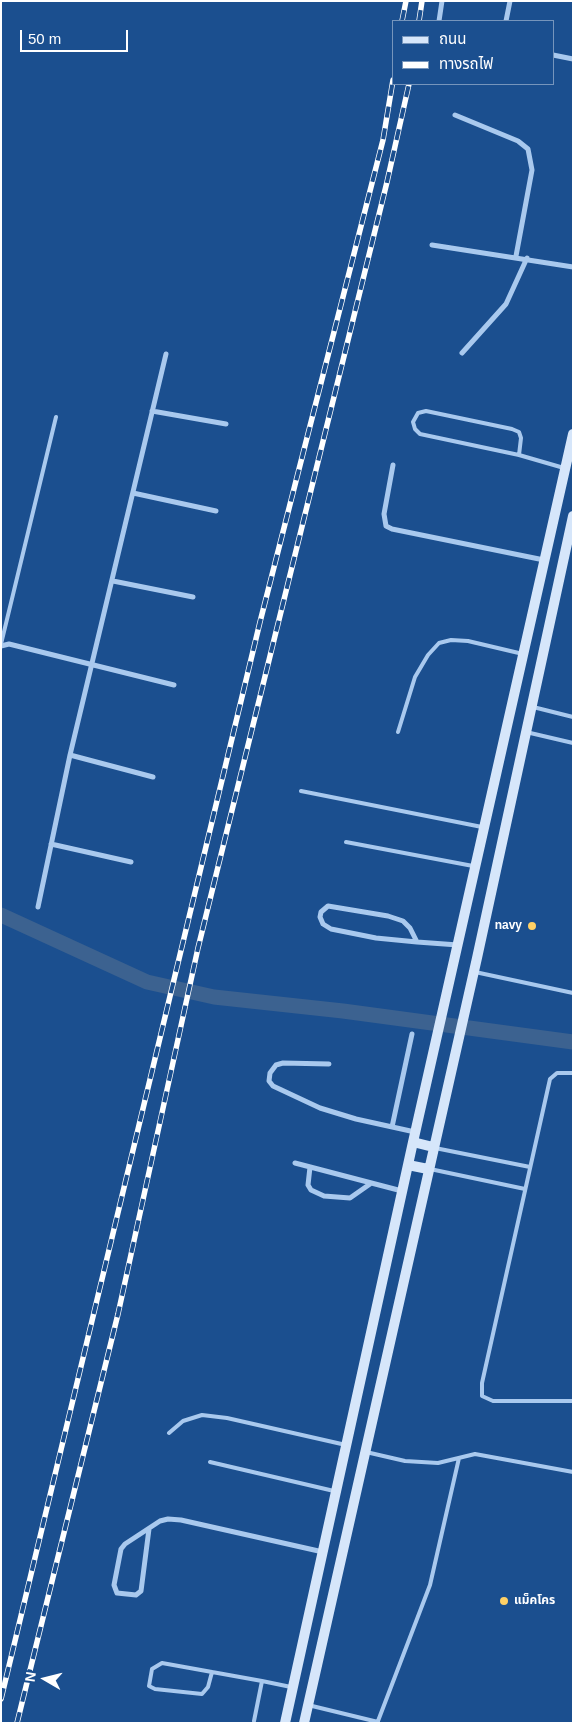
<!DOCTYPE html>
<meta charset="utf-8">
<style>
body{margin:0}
#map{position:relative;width:574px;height:1724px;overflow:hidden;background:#1b4f8f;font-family:Helvetica,"Noto Sans Thai",sans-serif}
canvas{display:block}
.frame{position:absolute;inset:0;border:2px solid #fff;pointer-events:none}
.legend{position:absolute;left:392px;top:20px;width:162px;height:65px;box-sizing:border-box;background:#1b4f8f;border:1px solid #7695bc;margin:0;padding:6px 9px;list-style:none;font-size:15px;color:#fff}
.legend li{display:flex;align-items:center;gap:10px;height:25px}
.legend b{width:25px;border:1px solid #7695bc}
.north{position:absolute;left:20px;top:1654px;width:50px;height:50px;-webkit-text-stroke:4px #1b4f8f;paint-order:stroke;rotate:278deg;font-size:14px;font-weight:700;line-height:20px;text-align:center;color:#fff}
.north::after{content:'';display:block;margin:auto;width:18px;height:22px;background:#fff;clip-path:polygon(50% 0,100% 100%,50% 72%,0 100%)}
.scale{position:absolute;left:20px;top:30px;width:108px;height:22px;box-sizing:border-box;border:2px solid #fff;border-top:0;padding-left:6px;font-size:15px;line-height:18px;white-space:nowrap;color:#fff;-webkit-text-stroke:4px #1b4f8f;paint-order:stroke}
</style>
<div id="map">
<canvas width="574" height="1724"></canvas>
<div class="frame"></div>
<ul class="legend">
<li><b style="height:6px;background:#d6e6fa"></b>ถนน</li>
<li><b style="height:6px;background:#fff"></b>ทางรถไฟ</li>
</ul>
<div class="north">N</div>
<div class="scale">50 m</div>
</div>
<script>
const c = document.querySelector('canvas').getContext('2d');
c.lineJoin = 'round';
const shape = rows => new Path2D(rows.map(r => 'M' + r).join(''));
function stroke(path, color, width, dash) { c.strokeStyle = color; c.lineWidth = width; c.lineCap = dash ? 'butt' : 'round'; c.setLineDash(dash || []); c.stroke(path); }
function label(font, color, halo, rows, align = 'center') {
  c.font = font + ' Helvetica,"Noto Sans Thai",sans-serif'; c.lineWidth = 4; c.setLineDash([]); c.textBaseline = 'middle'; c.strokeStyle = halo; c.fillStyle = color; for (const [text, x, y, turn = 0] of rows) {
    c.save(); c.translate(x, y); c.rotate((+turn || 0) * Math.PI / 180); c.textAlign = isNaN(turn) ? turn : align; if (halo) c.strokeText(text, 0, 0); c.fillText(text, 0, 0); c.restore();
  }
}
stroke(shape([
 [1,915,147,982,214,997,343,1011,573,1042]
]), '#3c6290', 15);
stroke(shape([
 [519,455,521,438,519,432,512,429,426,411,418,413,413,422,415,429,420,434,519,455,564,468],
 [1,644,56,417],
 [533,707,573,717],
 [398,732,415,677,428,655,439,643,451,640,468,641,523,654],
 [526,732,573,743],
 [301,791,482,827],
 [346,842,473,866],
 [475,972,573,993],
 [573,1073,557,1073,550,1079,482,1383,482,1396,493,1401,573,1401],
 [435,1148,530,1167],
 [430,1169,525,1189],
 [169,1433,183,1421,202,1415,227,1418,346,1445],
 [366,1452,405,1461,438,1463,475,1454,573,1472],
 [210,1462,334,1491],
 [212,1672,208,1687,202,1694,155,1689,149,1686,152,1669,162,1663,262,1681,291,1687],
 [308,1705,378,1722],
 [254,1721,262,1681],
 [378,1721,430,1585,459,1458]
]), '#a9c9ee', 4);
stroke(shape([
 [439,21,442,1],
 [506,21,510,1],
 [553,55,573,59],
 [455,115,518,141,528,149,532,170,516,256],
 [432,245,573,267],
 [462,353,506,304,527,258],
 [152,411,226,424],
 [393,465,384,514,386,526,392,529,544,560],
 [133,493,216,511],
 [113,581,193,597],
 [1,646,9,644,174,685],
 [70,755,153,777],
 [51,844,131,862],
 [38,907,70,755,166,354],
 [417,942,410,928,403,921,388,916,328,906,321,912,320,917,323,924,331,929,376,938,417,942,458,945],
 [329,1064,283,1063,276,1065,270,1073,269,1081,273,1086,320,1108,356,1119,415,1132],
 [392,1127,412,1034],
 [295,1163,402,1191],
 [310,1167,308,1185,311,1190,324,1196,350,1198,370,1184],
 [149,1529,141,1591,136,1595,117,1593,114,1585,121,1549,125,1544,160,1521,168,1519,181,1520,323,1552]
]), '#a9c9ee', 5);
stroke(shape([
 [413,1142,433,1147],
 [408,1165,428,1169],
 [285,1723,413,1142,573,434],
 [304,1723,477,958,573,516]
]), '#d6e6fa', 10);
const rail = shape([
 [402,21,406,1],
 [419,21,422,1],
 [1,1699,260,622,383,140,393,80],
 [17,1723,118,1314,198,948,387,182,409,84]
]);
stroke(rail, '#fff', 5.5);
stroke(rail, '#1b4f8f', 4, [11]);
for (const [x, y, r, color] of [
 [532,926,5,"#ffd166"],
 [504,1601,5,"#ffd166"]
]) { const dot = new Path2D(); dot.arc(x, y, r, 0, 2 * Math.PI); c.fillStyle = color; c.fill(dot); stroke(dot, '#1b4f8f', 2); }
label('bold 12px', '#fff', '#1b4f8f', [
 ["navy",522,926],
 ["แม็คโคร",514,1601,"left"]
], 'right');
</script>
